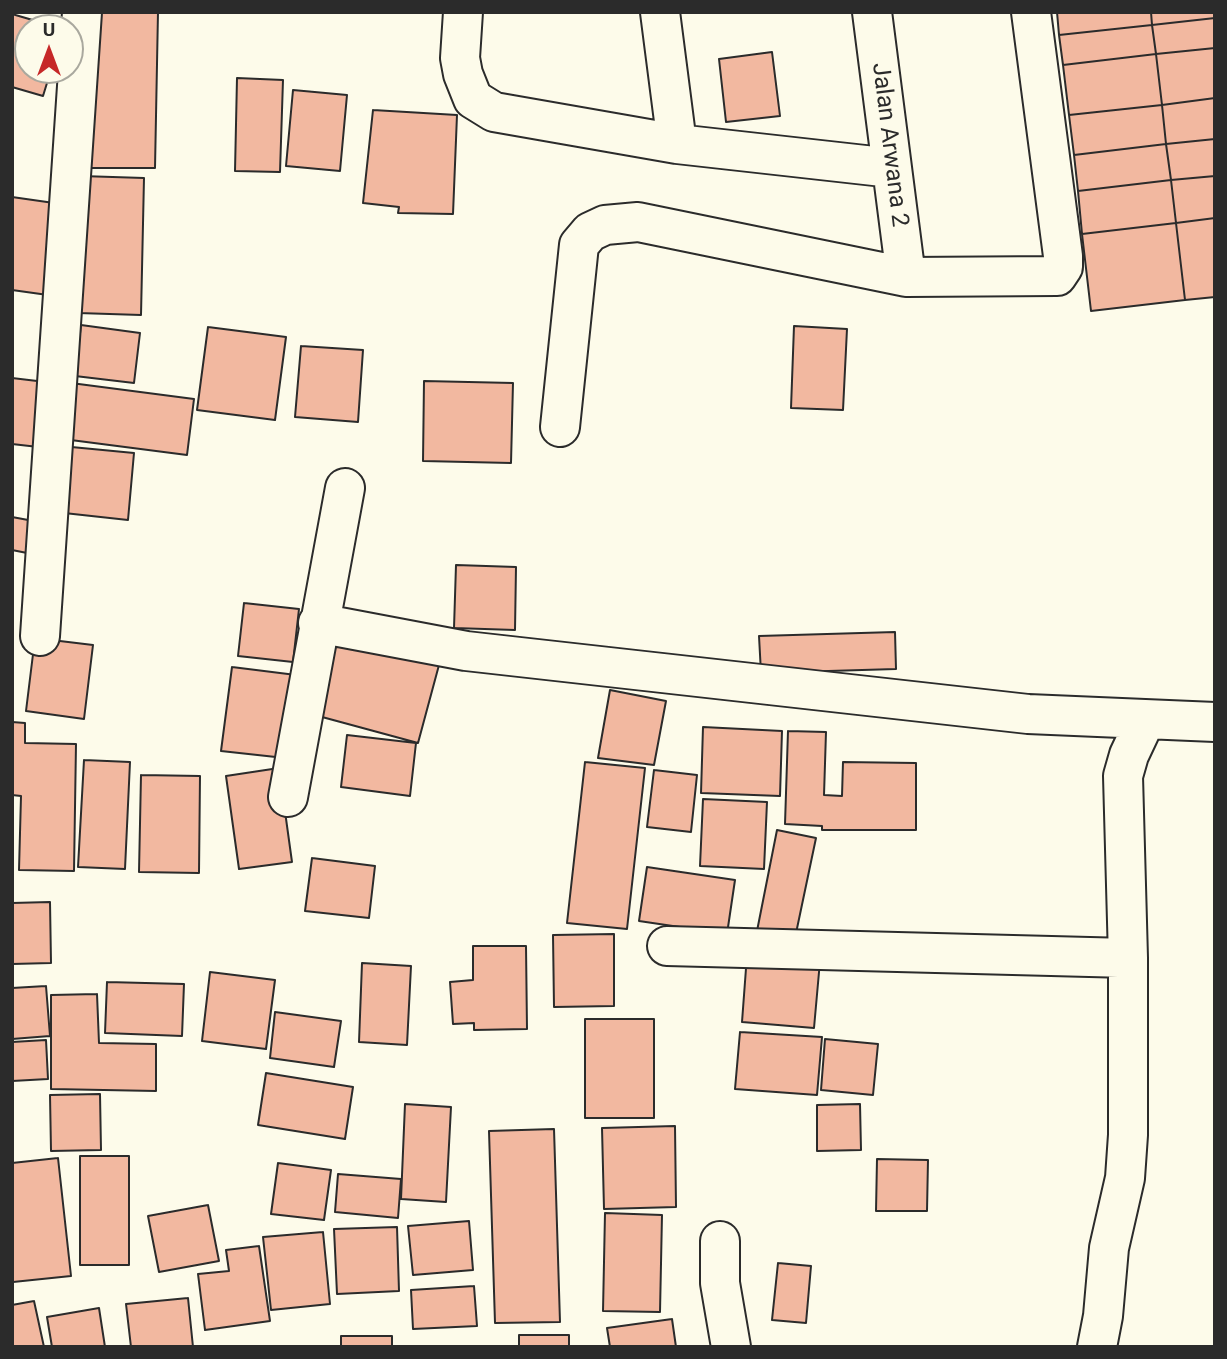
<!DOCTYPE html>
<style>
body{margin:0}
#map{position:relative;width:1227px;height:1359px;overflow:hidden;background:#fdfbea;font-family:Roboto,sans-serif}
canvas{display:block}
.frame{position:absolute;inset:0;border:14px solid #2b2b2b;pointer-events:none}
.north{position:absolute;left:14px;top:14px;width:70px;height:70px;box-sizing:border-box;background:#fdfbea;border:2px solid #a9a89e;border-radius:50%;rotate:0deg;font-size:19px;font-weight:700;line-height:28px;text-align:center;color:#2b2b2b}
.north::after{content:'';display:block;margin:auto;width:24px;height:32px;background:#c62828;clip-path:polygon(50% 0,100% 100%,50% 72%,0 100%)}
</style>
<div id="map">
<canvas width="1227" height="1359"></canvas>
<div class="frame"></div>
<div class="north">U</div>
</div>
<script>
const c = document.querySelector('canvas').getContext('2d');
c.lineJoin = 'round';
function fill(path, color) { c.fillStyle = color; c.fill(path, 'evenodd'); }
const shape = rows => new Path2D(rows.map(r => 'M' + r).join(''));
function stroke(path, color, width, dash) { c.strokeStyle = color; c.lineWidth = width; c.lineCap = dash ? 'butt' : 'round'; c.setLineDash(dash || []); c.stroke(path); }
function label(font, color, halo, rows, align = 'center') {
  c.font = font + ' Roboto,sans-serif'; c.lineWidth = 5; c.setLineDash([]); c.textBaseline = 'middle'; c.strokeStyle = halo; c.fillStyle = color; for (const [text, x, y, turn = 0] of rows) {
    c.save(); c.translate(x, y); c.rotate((+turn || 0) * Math.PI / 180); c.textAlign = isNaN(turn) ? turn : align; if (halo) c.strokeText(text, 0, 0); c.fillText(text, 0, 0); c.restore();
  }
}
const building = shape([
 [93,12,158,12,155,168,90,168,93,12],
 [1057,12,1151,12,1152,25,1059,35,1057,12],
 [1151,12,1215,12,1215,18,1152,25,1151,12],
 [12,14,60,28,28,28,28,70,51,70,43,96,12,87,12,14],
 [1215,18,1215,48,1156,54,1152,25,1215,18],
 [1152,25,1156,54,1063,65,1059,35,1152,25],
 [1215,48,1215,98,1162,105,1156,54,1215,48],
 [772,52,780,116,726,122,719,59,772,52],
 [1156,54,1162,105,1069,115,1063,65,1156,54],
 [237,78,283,80,280,172,235,171,237,78],
 [293,90,347,95,340,171,286,166,293,90],
 [1215,98,1215,139,1166,144,1162,105,1215,98],
 [1162,105,1166,144,1074,155,1069,115,1162,105],
 [373,110,457,115,453,214,398,213,399,207,363,203,373,110],
 [1215,139,1215,176,1171,180,1166,144,1215,139],
 [1166,144,1171,180,1078,191,1074,155,1166,144],
 [81,176,144,178,141,315,78,313,81,176],
 [1215,176,1215,218,1176,223,1171,180,1215,176],
 [1171,180,1176,223,1082,234,1078,191,1171,180],
 [12,197,68,205,55,296,12,290,12,197],
 [1215,218,1215,297,1185,300,1176,223,1215,218],
 [1176,223,1185,300,1091,311,1082,234,1176,223],
 [81,325,140,333,134,383,75,376,81,325],
 [794,326,847,329,843,410,791,408,794,326],
 [208,327,286,337,275,420,197,410,208,327],
 [301,346,363,350,358,422,295,417,301,346],
 [12,378,54,383,47,448,12,444,12,378],
 [424,381,513,383,511,463,423,461,424,381],
 [71,383,194,399,187,455,63,439,71,383],
 [61,446,134,453,128,520,55,512,61,446],
 [12,517,39,522,32,554,12,550,12,517],
 [456,565,516,567,515,630,454,628,456,565],
 [244,603,299,609,293,662,238,656,244,603],
 [895,632,896,669,761,673,759,636,895,632],
 [333,636,439,665,418,743,311,714,333,636],
 [35,638,93,645,84,719,26,711,35,638],
 [232,667,304,676,294,759,221,751,232,667],
 [610,690,666,701,654,765,598,758,610,690],
 [12,722,25,723,25,743,76,744,74,871,19,870,21,796,12,795,12,722],
 [703,727,782,731,780,796,701,793,703,727],
 [788,731,826,732,824,795,842,796,843,762,916,763,916,830,822,830,822,826,785,824,788,731],
 [347,735,416,743,410,796,341,787,347,735],
 [84,760,130,762,125,869,78,867,84,760],
 [585,762,645,768,627,929,567,923,585,762],
 [279,768,292,862,239,869,226,776,279,768],
 [654,770,697,775,691,832,647,827,654,770],
 [141,775,200,776,199,873,139,872,141,775],
 [703,799,767,802,764,869,700,866,703,799],
 [777,830,816,838,795,938,757,931,777,830],
 [312,858,375,866,369,918,305,911,312,858],
 [647,867,735,880,727,934,639,921,647,867],
 [50,902,51,963,12,964,12,903,50,902],
 [614,934,614,1006,554,1007,553,935,614,934],
 [473,946,526,946,527,1029,474,1030,474,1023,453,1024,450,982,473,980,473,946],
 [747,955,820,961,814,1028,742,1022,747,955],
 [362,963,411,966,407,1045,359,1042,362,963],
 [210,972,275,980,266,1049,202,1041,210,972],
 [107,982,184,984,182,1036,105,1033,107,982],
 [46,986,50,1036,12,1039,12,988,46,986],
 [97,994,99,1043,156,1044,156,1091,51,1089,51,995,97,994],
 [275,1012,341,1021,334,1067,270,1058,275,1012],
 [585,1019,654,1019,654,1118,585,1118,585,1019],
 [740,1032,822,1037,817,1095,735,1089,740,1032],
 [825,1039,878,1044,873,1095,821,1090,825,1039],
 [46,1040,48,1079,12,1081,12,1042,46,1040],
 [266,1073,353,1087,345,1139,258,1125,266,1073],
 [100,1094,101,1150,51,1151,50,1095,100,1094],
 [405,1104,451,1107,446,1202,401,1199,405,1104],
 [860,1104,861,1150,817,1151,817,1105,860,1104],
 [675,1126,676,1207,604,1209,602,1128,675,1126],
 [554,1129,560,1322,495,1323,489,1131,554,1129],
 [80,1156,129,1156,129,1265,80,1265,80,1156],
 [58,1158,71,1276,13,1282,12,1163,58,1158],
 [877,1159,928,1160,927,1211,876,1211,877,1159],
 [278,1163,331,1170,324,1220,271,1214,278,1163],
 [338,1174,401,1179,398,1218,335,1212,338,1174],
 [208,1205,219,1261,159,1272,148,1216,208,1205],
 [605,1213,662,1215,660,1312,603,1311,605,1213],
 [469,1221,473,1270,413,1275,408,1226,469,1221],
 [397,1227,399,1291,337,1294,334,1229,397,1227],
 [323,1232,330,1304,271,1310,263,1237,323,1232],
 [259,1246,270,1321,205,1330,198,1274,229,1271,226,1250,259,1246],
 [778,1263,811,1266,806,1323,772,1320,778,1263],
 [474,1286,477,1326,413,1329,411,1290,474,1286],
 [188,1298,193,1347,131,1347,126,1304,188,1298],
 [34,1301,44,1347,12,1347,12,1305,34,1301],
 [99,1308,105,1347,52,1347,47,1317,99,1308],
 [672,1319,676,1347,610,1347,607,1328,672,1319],
 [519,1335,569,1335,569,1347,519,1347,519,1335],
 [341,1336,392,1336,392,1347,341,1347,341,1336]
]);
fill(building, '#f2b8a0');
stroke(building, '#2b2b2b', 2);
const minor = shape([
 [463,12,460,58,463,74,473,99,494,112,677,144,892,168],
 [660,12,677,144],
 [872,12,906,277],
 [560,427,579,245,590,232,605,225,638,222,906,277,1057,276,1063,267,1063,256,1031,12],
 [318,623,466,651,1028,714,1215,722],
 [40,636,82,12],
 [288,797,345,488],
 [667,946,1128,958],
 [720,1241,720,1283,731,1347],
 [1097,1347,1103,1316,1109,1248,1125,1178,1128,1135,1128,958,1123,776,1129,755,1145,721]
]);
stroke(minor, '#2b2b2b', 42);
stroke(minor, '#fdfbea', 38);
label('24px', '#2b2b2b', '#fdfbea', [
 ["Jalan Arwana 2",889,145,83]
]);
</script>
